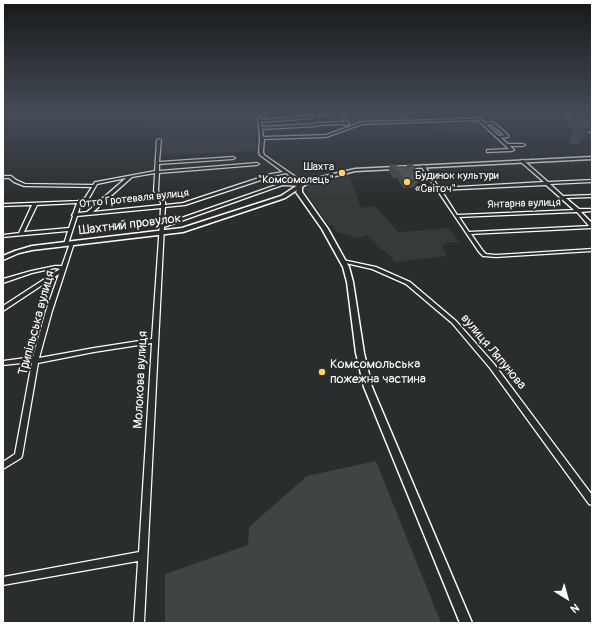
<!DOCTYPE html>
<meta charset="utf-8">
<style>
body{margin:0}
#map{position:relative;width:595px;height:626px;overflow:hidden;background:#2a2d2e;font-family:Pangolin,sans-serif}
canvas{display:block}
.frame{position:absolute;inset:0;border:4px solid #fff;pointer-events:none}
.north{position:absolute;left:547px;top:578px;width:40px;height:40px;-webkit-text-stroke:3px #2a2d2e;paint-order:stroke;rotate:143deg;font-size:11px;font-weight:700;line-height:16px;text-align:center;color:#fff}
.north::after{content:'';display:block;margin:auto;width:14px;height:18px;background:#fff;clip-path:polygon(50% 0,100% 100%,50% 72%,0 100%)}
</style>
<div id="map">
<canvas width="595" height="626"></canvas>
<div class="frame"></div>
<div class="north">N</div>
</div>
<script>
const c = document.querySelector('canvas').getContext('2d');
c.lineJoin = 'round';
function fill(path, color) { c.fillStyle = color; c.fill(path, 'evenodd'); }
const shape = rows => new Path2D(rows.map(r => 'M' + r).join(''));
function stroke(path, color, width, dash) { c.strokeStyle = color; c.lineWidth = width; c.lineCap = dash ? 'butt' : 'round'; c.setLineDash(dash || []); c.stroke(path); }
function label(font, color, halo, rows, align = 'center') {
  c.font = font + ' Pangolin,sans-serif'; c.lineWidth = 4; c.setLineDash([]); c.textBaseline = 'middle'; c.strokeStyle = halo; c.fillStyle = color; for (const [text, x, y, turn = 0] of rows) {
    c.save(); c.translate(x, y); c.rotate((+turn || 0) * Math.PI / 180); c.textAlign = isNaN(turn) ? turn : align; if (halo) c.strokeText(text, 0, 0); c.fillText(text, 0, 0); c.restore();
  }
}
fill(shape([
 [163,114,263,114,263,116,256,119,256,151,160,155,158,128,145,128,152,118],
 [376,114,382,122,348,123,343,115],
 [475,120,489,134,454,135,451,132,438,133,429,122],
 [349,175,361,208,375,206,398,232,449,228,459,242,446,243,442,246,447,256,395,262,384,250,382,250,367,235,358,238,337,232,333,225,329,226,307,194,306,185]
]), '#373a3b');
fill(shape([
 [376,461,441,623,165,623,165,574,248,545,249,527,307,476]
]), '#414445');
const minor = shape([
 [264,114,267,114,261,120,312,116,313,117,312,118,261,122,262,127,315,124,316,123,345,122,341,114,343,114,349,124,347,125,345,124,318,125,317,126,262,129,263,137,326,135,362,122,403,121,402,119,402,114,404,114,404,119,406,121,480,118,485,123,493,122,508,135,508,137,501,138,508,144,523,144,525,145,523,146,510,146,514,150,512,151,487,152,487,150,488,150,509,149,478,120,362,124,326,137,264,139,263,152,264,155,303,182,303,184,301,184,286,173,273,176,185,205,165,207,164,224,282,183,300,184,302,185,300,186,283,185,274,188,164,227,144,623,134,623,138,561,3,585,3,577,139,552,152,343,94,352,38,363,22,456,21,458,3,469,3,462,15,454,32,362,3,365,3,361,33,357,46,311,59,274,3,311,3,306,60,269,55,268,32,273,3,283,3,279,31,271,55,266,62,266,70,243,72,242,74,242,74,243,66,268,52,311,39,358,94,348,152,339,161,208,77,216,68,244,66,245,64,244,68,231,3,237,3,235,19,233,32,205,3,206,3,204,78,201,85,198,92,187,24,186,14,182,9,178,3,178,3,176,11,176,16,180,25,184,93,185,95,182,96,182,155,171,157,140,159,139,161,140,159,162,233,157,235,158,233,159,159,164,159,171,257,163,259,164,257,165,159,173,158,191,165,202,165,205,183,203,271,174,283,172,260,155,259,152,260,138,258,119,264,114],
 [491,124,504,135,499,136,487,125,491,124],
 [155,173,154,191,161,202,161,205,93,212,132,177,155,173],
 [126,178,87,212,78,213,81,203,88,200,97,184,126,178],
 [77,203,73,214,72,215,73,216,69,228,24,232,37,205,77,203],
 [310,114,326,114,325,115,311,115,310,114],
 [521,160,523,160,548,182,592,180,592,182,550,184,563,196,592,195,592,197,566,198,579,209,592,209,592,211,581,212,592,223,592,228,471,234,483,251,486,254,496,255,592,249,592,251,496,257,483,256,479,252,421,166,424,165,439,188,544,182,521,162,521,160],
 [546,185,574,210,457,215,441,190,546,185],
 [577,212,589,226,469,232,459,217,577,212],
 [341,260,343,260,376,267,410,282,456,321,494,364,592,495,592,505,589,504,490,368,452,323,406,284,372,269,341,262,341,260]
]);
const tertiary = shape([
 [592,157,592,159,355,171,308,183,302,187,302,192,328,229,349,267,353,282,364,353,372,387,472,623,460,623,364,387,356,353,347,282,343,267,322,229,296,192,297,190,285,198,183,232,32,250,19,253,3,260,3,256,15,251,32,246,182,228,281,196,304,181,355,169,592,157]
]);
const secondary = shape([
 [563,114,568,114,592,130,592,133,563,114]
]);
stroke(minor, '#fff', 2.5);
stroke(tertiary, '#fff', 3);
stroke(secondary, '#fff', 3);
fill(minor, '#2a2d2e');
fill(tertiary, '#2a2d2e');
fill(secondary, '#2a2d2e');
fill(shape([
 [571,114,582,114,587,117,586,119,587,136,578,144,569,144,574,130,567,125],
 [390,164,397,167,407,167,407,164,416,170,415,175,418,180,417,187,403,188,397,178,393,178,389,171]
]), '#494b4c');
fill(shape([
 [592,122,587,136,578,144,583,130]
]), '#3c3d3e');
const building = shape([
 [575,114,582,114,587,117,586,119,592,120,592,122,583,130,574,130,584,121,581,119,584,119,575,114],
 [390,164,395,164,397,167,409,167,407,164,412,164,416,170,412,170,418,180,404,181,398,171,394,171,390,164]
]);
fill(building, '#555758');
stroke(building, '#3c3d3e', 1);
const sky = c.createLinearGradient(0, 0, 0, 202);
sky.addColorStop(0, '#171919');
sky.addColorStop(0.56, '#444c57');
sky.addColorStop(1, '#444c5700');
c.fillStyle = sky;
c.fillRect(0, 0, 595, 202);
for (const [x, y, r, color] of [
 [342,173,4,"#ffd166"],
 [407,182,4,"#ffd166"],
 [322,372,4,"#ffd166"]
]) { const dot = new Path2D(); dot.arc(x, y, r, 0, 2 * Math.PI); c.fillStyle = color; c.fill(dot); stroke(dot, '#2a2d2e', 1.5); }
label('11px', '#fff', '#2a2d2e', [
 ["Шахта",334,167],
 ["\"Комсомолець\"",334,180],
 ["Будинок культури",415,176,"left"],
 ["«Світоч\"",415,189,"left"]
], 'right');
label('11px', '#fff', '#2a2d2e', [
 ["Отто Гротеваля вулиця",134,199,-6],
 ["Янтарна вулиця",524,204,-2]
]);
label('13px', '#fff', '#2a2d2e', [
 ["Шахтний провулок",130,225,-7],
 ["Трипільська вулиця",37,323,-75],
 ["вулиця Ляпунова",493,352,50],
 ["Молокова вулиця",141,380,-87]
]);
label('13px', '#fff', '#2a2d2e', [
 ["Комсомольська",330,365],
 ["пожежна частина",330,380]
], 'left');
</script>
